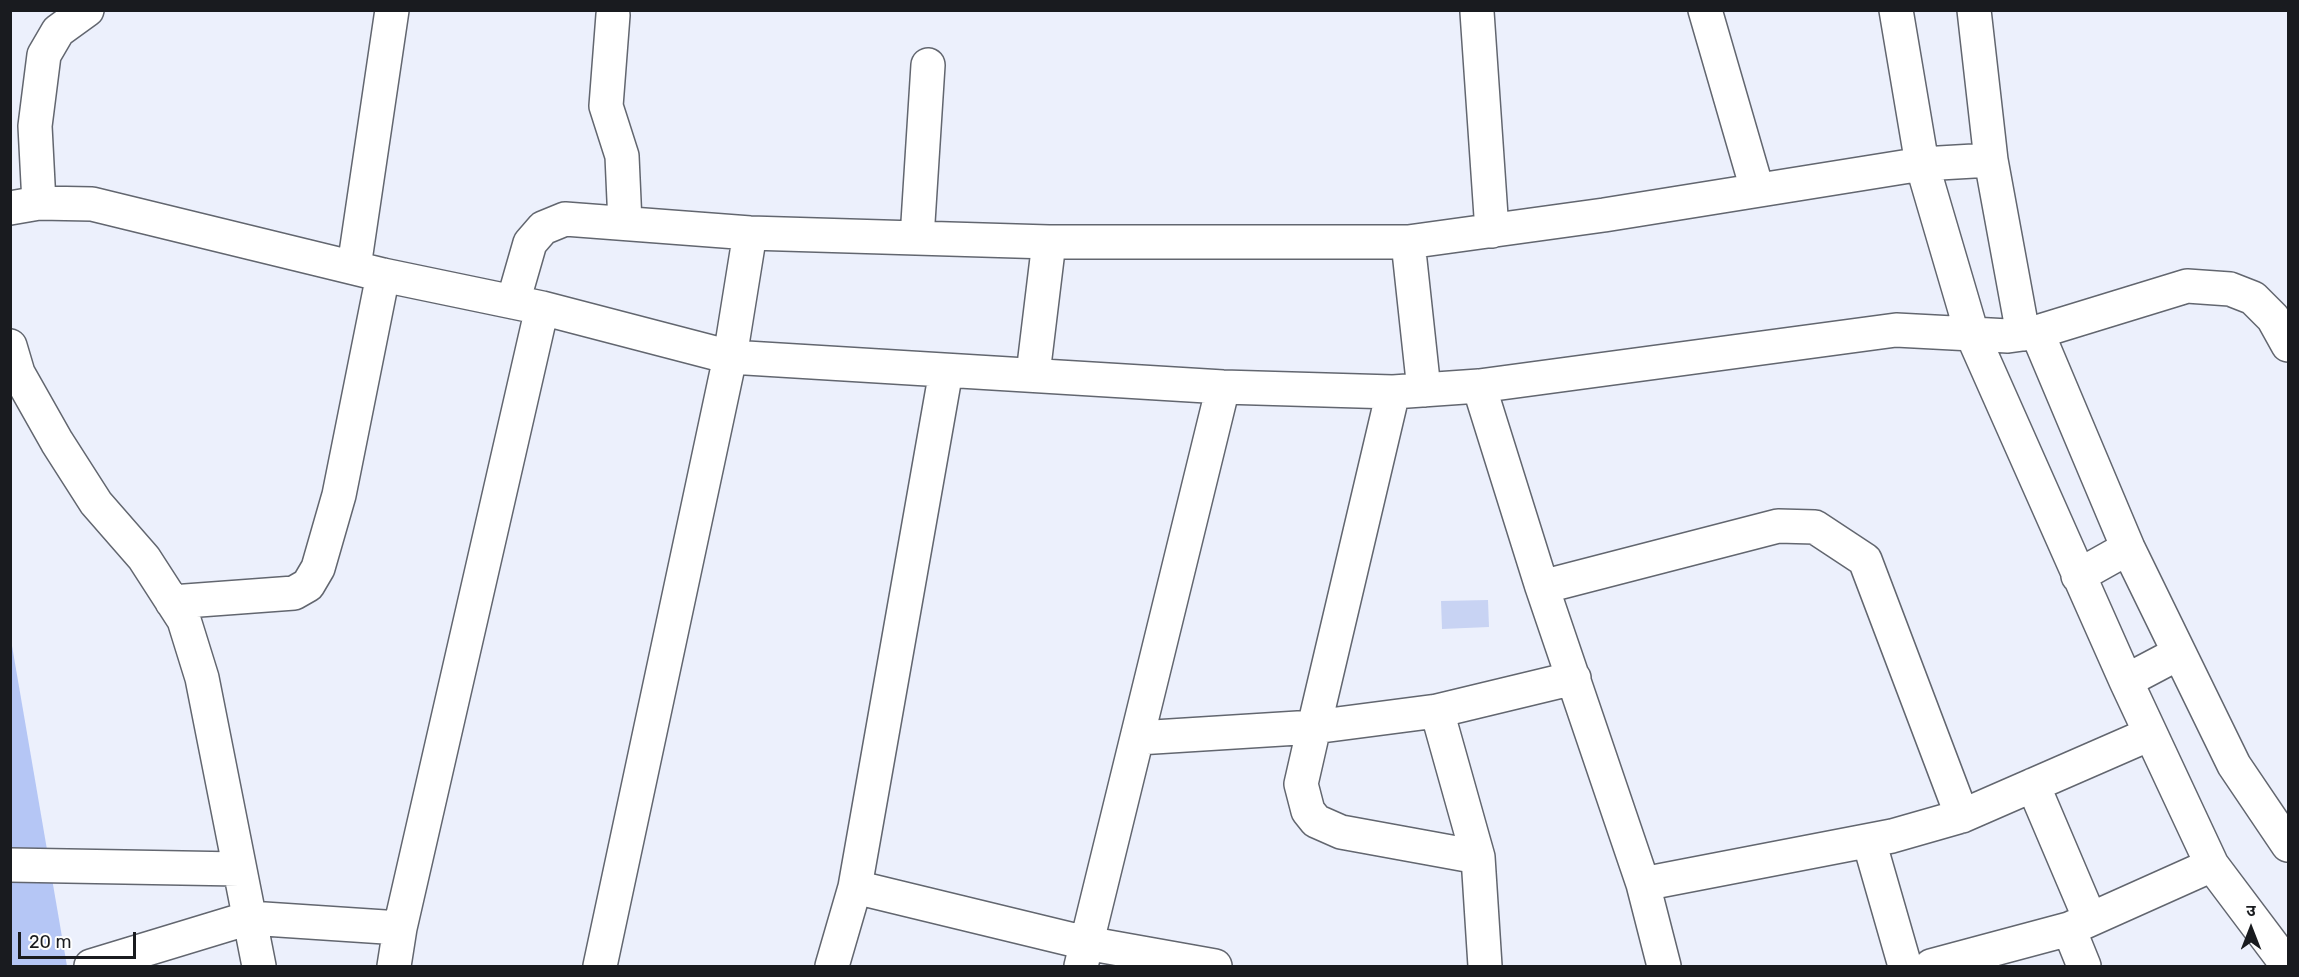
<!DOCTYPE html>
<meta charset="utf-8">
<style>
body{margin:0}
#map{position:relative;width:2299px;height:977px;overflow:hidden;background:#ecf0fc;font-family:Rubik,"Noto Sans Devanagari",sans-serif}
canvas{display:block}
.frame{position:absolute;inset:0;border:12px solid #191b1f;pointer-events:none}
.north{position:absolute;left:2221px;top:899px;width:60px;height:60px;-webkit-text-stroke:4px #fefefe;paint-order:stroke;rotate:0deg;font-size:16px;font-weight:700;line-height:24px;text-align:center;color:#191b1f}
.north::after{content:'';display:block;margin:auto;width:21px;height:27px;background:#191b1f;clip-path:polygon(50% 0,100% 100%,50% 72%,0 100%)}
.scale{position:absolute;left:18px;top:932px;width:118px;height:27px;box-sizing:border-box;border:3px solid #191b1f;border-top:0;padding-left:8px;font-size:18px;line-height:21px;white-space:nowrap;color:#191b1f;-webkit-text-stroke:4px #fefefe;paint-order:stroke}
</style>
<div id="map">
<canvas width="2299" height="977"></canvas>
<div class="frame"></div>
<div class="north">उ</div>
<div class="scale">20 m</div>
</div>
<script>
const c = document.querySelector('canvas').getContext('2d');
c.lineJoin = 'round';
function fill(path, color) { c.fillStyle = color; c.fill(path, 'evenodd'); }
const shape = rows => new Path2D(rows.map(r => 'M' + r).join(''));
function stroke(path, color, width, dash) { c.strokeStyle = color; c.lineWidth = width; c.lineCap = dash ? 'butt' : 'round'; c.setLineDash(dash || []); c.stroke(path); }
fill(shape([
 [11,640,67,966,11,966]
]), '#b5c6f5');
fill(shape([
 [1488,600,1489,627,1442,629,1441,601]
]), '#c8d3f3');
const minor = shape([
 [1705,10,1757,189],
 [1896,10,1922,164,1972,334,2008,336,2037,332,2187,286,2230,289,2253,298,2273,318,2288,345],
 [1974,10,1991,160,2023,334],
 [1477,12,1492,231],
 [613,15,606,106,622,156,625,223],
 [39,203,35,126,44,55,58,31,87,10],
 [10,208,39,203,92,204,383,275,542,308,730,357,1223,387,1393,392,1479,386,1896,330,1972,334,2126,681,2212,865,2288,966],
 [917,238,928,65],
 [1408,242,1424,390],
 [354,267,392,10],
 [513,302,530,243,543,228,565,219,750,233,1049,242,1408,242,1604,215,1922,164,1991,160],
 [2037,332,2128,548,2234,765,2288,845],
 [10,346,18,373,57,442,96,503,144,558,184,620,202,678,259,966],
 [1033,374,1049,242],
 [1479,386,1542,587,1643,884,1892,836,1962,816,2150,734],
 [1393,392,1314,727,1437,711,1574,678],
 [2078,576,2128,548],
 [1542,587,1778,526,1815,527,1865,560,1962,816],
 [172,602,294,593,308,585,318,568,339,495,383,275],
 [2126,681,2179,653],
 [1437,711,1478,857,1485,966],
 [1138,738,1314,727,1301,784,1308,811,1316,821,1341,832,1478,857],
 [2033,785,2090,919],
 [1869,841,1905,966],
 [10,865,239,869],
 [1643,884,1664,966],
 [855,887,1086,943,1215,966],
 [2069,929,2084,966],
 [91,966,249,918,400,928],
 [394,966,400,928,542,308],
 [600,966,730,357,750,233],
 [832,966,855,887,946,371],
 [1081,966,1223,387],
 [1931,966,2069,929,2212,865]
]);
stroke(minor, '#62666f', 36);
stroke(minor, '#fff', 33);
</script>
